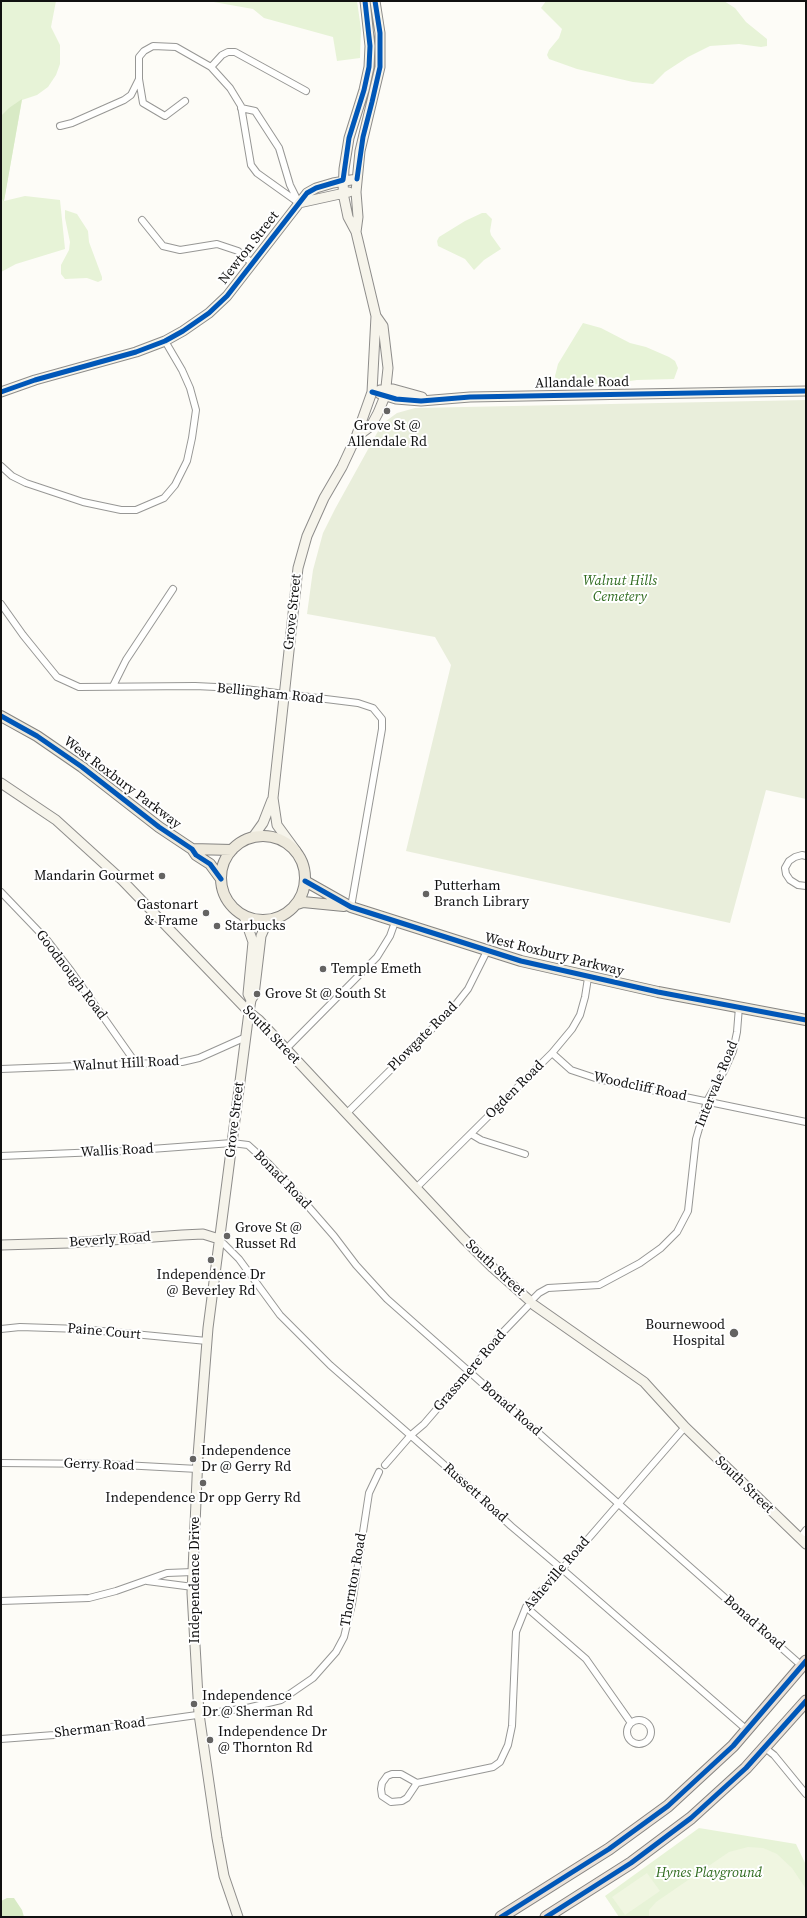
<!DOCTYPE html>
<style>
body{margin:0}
#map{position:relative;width:807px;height:1918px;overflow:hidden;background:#fdfcf7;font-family:"Source Serif 4",serif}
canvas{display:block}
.frame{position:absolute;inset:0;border:2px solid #111;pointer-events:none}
</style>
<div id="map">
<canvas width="807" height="1918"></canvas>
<div class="frame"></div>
</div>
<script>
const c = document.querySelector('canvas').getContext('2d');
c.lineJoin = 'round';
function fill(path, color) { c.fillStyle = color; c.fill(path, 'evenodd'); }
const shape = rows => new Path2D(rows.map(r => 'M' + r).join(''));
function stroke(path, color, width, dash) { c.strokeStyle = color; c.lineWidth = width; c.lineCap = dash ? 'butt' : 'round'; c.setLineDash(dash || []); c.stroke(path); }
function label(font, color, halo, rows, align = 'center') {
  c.font = font + ' "Source Serif 4",serif'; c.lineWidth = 4; c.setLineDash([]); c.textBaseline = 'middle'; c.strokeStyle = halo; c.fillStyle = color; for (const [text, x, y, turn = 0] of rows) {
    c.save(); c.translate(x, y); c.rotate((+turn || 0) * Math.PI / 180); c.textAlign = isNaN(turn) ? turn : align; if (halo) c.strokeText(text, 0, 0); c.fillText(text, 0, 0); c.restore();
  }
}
fill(shape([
 [1,1,56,1,51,27,60,45,60,64,56,75,48,87,37,95,22,100,4,201,25,196,60,200,65,249,16,264,1,272],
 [208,1,357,1,361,29,360,58,337,61,333,37,264,18,253,9],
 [546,1,724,1,735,8,746,22,767,39,767,46,761,47,739,44,710,46,688,57,665,72,653,84,633,82,577,69,549,59,547,55,549,50,559,38,562,29,541,8],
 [65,210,77,214,88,231,89,242,102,277,102,280,98,282,87,278,65,279,61,274,61,265,69,250,70,242,65,218],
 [482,213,486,213,492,219,490,231,491,235,501,249,484,260,474,270,465,259,438,246,437,241,439,237,465,221],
 [583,323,601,328,630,343,646,347,669,357,675,361,678,368,674,379,637,380,610,384,588,384,556,380,555,376,558,364],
 [699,1828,796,1844,806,1865,806,1917,619,1917,605,1896]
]), '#e7f3d7');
fill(shape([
 [22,99,4,201,1,198,1,116,9,108],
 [7,1898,14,1898,22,1910,24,1917,1,1917,1,1901]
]), '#d8eac5');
fill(shape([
 [806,400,806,799,766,790,730,923,406,851,451,665,435,637,307,614,313,570,323,533,335,509,382,424,397,413,415,408]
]), '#e9eedb');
fill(shape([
 [748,1847,763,1848,777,1854,792,1868,806,1889,806,1917,649,1917,649,1910,656,1902,729,1852],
 [647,1873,660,1891,625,1915,612,1897]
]), '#f0f6e1');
const street = shape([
 [211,67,222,55,228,52,235,52,306,91],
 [139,79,139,57,144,51,153,46,176,47,211,67,230,88,241,106,251,165,257,173,299,203],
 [241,108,255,111,279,148,290,185,298,201],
 [60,126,72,123,124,100,131,95,139,79,143,103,165,116,185,101],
 [142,220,163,246,180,250,217,244,238,251,253,264],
 [1,466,12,476,26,483,83,502,121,510,136,510,164,498,175,485,187,461,192,438,196,410,190,388,182,370,165,341],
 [1,604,23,635,57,677,79,687,195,686,237,688,358,703,373,708,382,719,382,729,351,907],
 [113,686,126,660,173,589],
 [806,856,802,855,795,857,789,861,785,868,786,874,790,880,798,885,806,886],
 [1,892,47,940,71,971,135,1062],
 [286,1049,377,957,390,936,395,922],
 [552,1053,571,1070,598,1079,806,1122],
 [1,1069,182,1062,199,1058,246,1037],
 [346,1114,453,1008,468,989,487,951],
 [471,1134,481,1140,525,1154],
 [1,1156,124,1151,232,1143,248,1145,269,1164,307,1205,334,1236,356,1265,387,1299,802,1666],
 [416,1188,552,1053,572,1029,580,1015,585,997,588,978],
 [219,1239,239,1259,280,1315,330,1365,457,1476,511,1526,562,1569,747,1730],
 [533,1299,539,1293,548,1288,599,1285,640,1263,661,1248,677,1232,688,1211,696,1139,707,1101,724,1071,733,1051,737,1032,739,1007],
 [1,1329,20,1327,81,1329,207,1341],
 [1,1463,104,1464,198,1469],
 [385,1465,411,1435,424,1424,504,1331,529,1305],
 [800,1538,806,1530],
 [147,1581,193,1587],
 [1,1601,89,1598,116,1591,167,1573,193,1572],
 [526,1607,586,1659,631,1723],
 '627 1732a12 12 0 1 1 24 0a12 12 0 1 1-24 0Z',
 [1,1739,54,1735,247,1708,281,1700,313,1678,336,1652,344,1637,352,1604,369,1493,379,1472],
 [765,1748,774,1755,806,1794],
 [417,1783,407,1798,402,1801,391,1802,382,1796,381,1789,382,1783,387,1776,392,1774,401,1774,417,1783,493,1767,500,1762,508,1745,512,1726,516,1632,526,1607,562,1569,685,1427]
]);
const secondary = shape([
 [299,203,349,192],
 [356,232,358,217,356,192,360,151,380,67,380,33,375,1],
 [380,390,393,389,422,397],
 [1,392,35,380,136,352,165,341,183,331,209,313,227,296,307,193,316,188,333,183,357,179],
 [380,394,396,399,421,401,470,397,806,391],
 [356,437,371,426,378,413,385,396,388,368,383,326,376,316,356,232,348,217,343,193,344,169,349,138,364,90,369,67,370,46,365,1],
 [1,783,56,820,122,880,249,1012,259,1020,463,1238,493,1268,529,1300],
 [253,837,263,823,272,800],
 [296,851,277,825,273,798,298,568,307,536,324,498,342,467,356,437,372,392,376,316],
 [244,916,253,942,248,994,251,1000],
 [1,1245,69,1243,182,1235,203,1234,219,1239],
 [534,1305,644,1382,685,1427,806,1544],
 [238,1917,224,1876,217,1838,199,1714,192,1593,198,1456,208,1328,249,1012,251,1000,254,995,261,936,268,920]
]);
const primary = shape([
 [1,716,37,736,82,767,159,827,192,849,196,855,210,864,221,879],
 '221 878a42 42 0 1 1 84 0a42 42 0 1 1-84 0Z',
 [192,849,232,850],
 [305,881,351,907,521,961,658,992,806,1020],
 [297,904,303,902,344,906]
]);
const highway = shape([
 [501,1917,609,1849,668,1806,733,1746,806,1661],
 [546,1917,631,1863,691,1818,746,1768,806,1701]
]);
stroke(street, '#979795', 8);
stroke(secondary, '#8e8d8b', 11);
stroke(primary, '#858482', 12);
stroke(highway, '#858482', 13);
stroke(street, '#fffffe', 6);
stroke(secondary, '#f6f4eb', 9);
stroke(primary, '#ede9dc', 10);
stroke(highway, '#eae1d8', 11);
stroke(shape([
 [357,179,363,137,372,102,380,67,380,33,375,1],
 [1,392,35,380,136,352,165,341,183,331,209,313,227,296,307,193,316,188,343,180,349,138,364,90,369,67,370,46,365,1],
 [372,392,396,399,421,401,470,397,806,391],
 [1,716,37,736,82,767,159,827,192,849,196,855,210,864,221,879],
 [305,881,351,907,521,961,658,992,806,1020],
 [501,1917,609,1849,668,1806,733,1746,806,1661],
 [546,1917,631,1863,691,1818,746,1768,806,1701]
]), '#0057b8', 5);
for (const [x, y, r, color] of [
 [387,411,4,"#646362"],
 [162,876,4,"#646362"],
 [426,894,4,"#646362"],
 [206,913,4,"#646362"],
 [217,926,4,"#646362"],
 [323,969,4,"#646362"],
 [257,994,4,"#646362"],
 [227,1236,4,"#646362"],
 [211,1260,4,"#646362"],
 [734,1333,5,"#646362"],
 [193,1459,4,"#646362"],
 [203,1483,4,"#646362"],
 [194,1704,4,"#646362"],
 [210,1740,4,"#646362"]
]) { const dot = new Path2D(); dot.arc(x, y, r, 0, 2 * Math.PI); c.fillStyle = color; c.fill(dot); stroke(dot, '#fff', 1.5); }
label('14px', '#111', '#fff', [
 ["Newton Street",249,248,-52],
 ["Allandale Road",582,383,-1],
 ["Grove Street",293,612,-84],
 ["Bellingham Road",270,694,6],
 ["West Roxbury Parkway",122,783,37],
 ["West Roxbury Parkway",554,955,14],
 ["Goodnough Road",71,975,53],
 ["South Street",271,1035,46],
 ["Plowgate Road",423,1037,-45],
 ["Walnut Hill Road",126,1064,-3],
 ["Intervale Road",717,1084,-68],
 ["Woodcliff Road",640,1087,12],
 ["Ogden Road",515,1090,-45],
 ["Grove Street",235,1120,-83],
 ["Wallis Road",117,1151,-3],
 ["Bonad Road",282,1180,46],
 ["Beverly Road",110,1240,-4],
 ["South Street",495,1268,43],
 ["Paine Court",104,1332,5],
 ["Grassmere Road",470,1371,-49],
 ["Bonad Road",511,1409,41],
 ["Gerry Road",99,1465,2],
 ["South Street",744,1485,44],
 ["Russett Road",475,1493,42],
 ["Asheville Road",557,1574,-49],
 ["Independence Drive",195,1580,-90],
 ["Thornton Road",354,1580,-80],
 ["Bonad Road",754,1623,41],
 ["Sherman Road",100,1728,-7]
]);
label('14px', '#111', '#fff', [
 ["Grove St @",387,426,"center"],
 ["Allendale Rd",387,442,"center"],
 ["Mandarin Gourmet",154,876,"right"],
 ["Putterham",434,886],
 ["Branch Library",434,902],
 ["Gastonart",198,905,"right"],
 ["& Frame",198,921,"right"],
 ["Starbucks",225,926],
 ["Temple Emeth",331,969],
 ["Grove St @ South St",265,994],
 ["Grove St @",235,1228],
 ["Russet Rd",235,1244],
 ["Independence Dr",211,1275,"center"],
 ["@ Beverley Rd",211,1291,"center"],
 ["Bournewood",725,1325,"right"],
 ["Hospital",725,1341,"right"],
 ["Independence",201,1451],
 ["Dr @ Gerry Rd",201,1467],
 ["Independence Dr opp Gerry Rd",203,1498,"center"],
 ["Independence",202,1696],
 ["Dr @ Sherman Rd",202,1712],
 ["Independence Dr",218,1732],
 ["@ Thornton Rd",218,1748]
], 'left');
label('italic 14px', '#2f6b1f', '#fff', [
 ["Walnut Hills",620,581],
 ["Cemetery",620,597],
 ["Hynes Playground",709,1873]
]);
</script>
